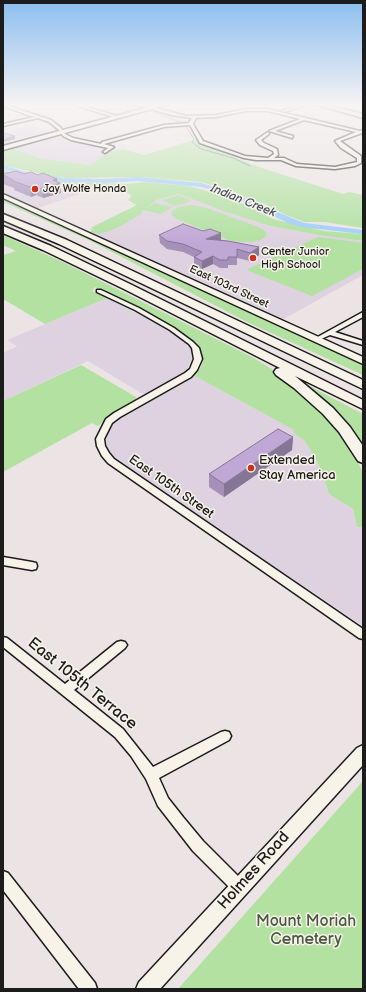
<!DOCTYPE html>
<style>
body{margin:0}
#map{position:relative;width:366px;height:992px;overflow:hidden;background:#ece4e4;font-family:"Balsamiq Sans",sans-serif}
canvas{display:block}
.frame{position:absolute;inset:0;border:4px solid #1c1c1c;pointer-events:none}
</style>
<div id="map">
<canvas width="366" height="992"></canvas>
<div class="frame"></div>
</div>
<script>
const c = document.querySelector('canvas').getContext('2d');
c.lineJoin = 'round';
function fill(path, color) { c.fillStyle = color; c.fill(path, 'evenodd'); }
const shape = rows => new Path2D(rows.map(r => 'M' + r).join(''));
function stroke(path, color, width, dash) { c.strokeStyle = color; c.lineWidth = width; c.lineCap = dash ? 'butt' : 'round'; c.setLineDash(dash || []); c.stroke(path); }
function label(font, color, halo, rows, align = 'center') {
  c.font = font + ' "Balsamiq Sans",sans-serif'; c.lineWidth = 3; c.setLineDash([]); c.textBaseline = 'middle'; c.strokeStyle = halo; c.fillStyle = color; for (const [text, x, y, turn = 0] of rows) {
    c.save(); c.translate(x, y); c.rotate((+turn || 0) * Math.PI / 180); c.textAlign = isNaN(turn) ? turn : align; if (halo) c.strokeText(text, 0, 0); c.fillText(text, 0, 0); c.restore();
  }
}
fill(shape([
 [31,125,52,132,3,145,3,129,9,131],
 [59,136,83,143,108,146,119,150,109,152,91,165,40,158,12,148],
 [3,174,31,180,61,184,89,185,98,188,35,209,3,194],
 [179,194,226,212,270,226,319,235,363,241,363,275,280,321,86,233,91,232,99,234,143,210,157,200],
 [107,298,167,329,182,340,191,349,192,359,187,369,177,378,147,394,141,393,88,361,3,401,3,363,5,362,3,360,3,353,17,346,7,340],
 [193,375,294,430,294,433,305,441,321,469,329,494,353,509,357,527,363,527,363,626,116,460,108,451,106,440,109,430,115,421,123,414]
]), '#dfd2e0');
fill(shape([
 [197,139,199,143,256,166,343,194,349,192,363,195,363,228,325,222,305,222,286,215,265,204,253,201,229,189,200,182,142,177,68,178,54,177,3,165,3,151,12,148,40,158,90,165,109,152,123,149,144,155],
 [3,170,39,179,66,182,128,184,146,182,189,186,231,198,273,219,324,231,363,234,363,241,319,235,270,226,226,212,179,194,157,200,145,209,155,203,173,207,161,214,143,210,141,214,126,223,110,231,99,234,91,232,92,227,137,205,128,200,131,197,130,194,121,191,125,187,107,185,98,188,89,185,61,184,31,180,3,174],
 [179,195,192,201,175,206,162,200],
 [3,198,363,363,363,375,247,322,89,240,3,202],
 [193,205,207,208,261,228,266,232,266,236,261,240,252,242,231,241,177,219,171,214,173,210,178,207],
 [3,235,67,264,252,357,277,372,302,391,349,443,363,473,363,527,357,527,353,509,329,494,321,469,305,441,294,433,294,430,193,375,201,367,203,360,200,347,182,332,149,313,95,287,92,291,107,298,45,324,3,299,3,255,16,251,3,245],
 [318,237,363,243,363,269,312,296,249,271,248,269],
 [81,365,136,397,136,400,112,414,98,426,92,423,3,472,3,401],
 [296,379,363,414,363,448],
 [363,781,363,989,178,989]
]), '#b2e1a1');
stroke(shape([
 [121,104,141,109],
 [150,111,183,123],
 [185,125,194,139,192,142,201,149,233,158,250,166]
]), '#6b87a2', 1);
fill(shape([
 [3,165,33,174,64,178,103,179,139,177,201,183,226,190,294,219,305,223,363,230,363,234,301,227,288,223,222,192,201,187,139,181,103,183,64,182,30,177,3,169,3,165]
]), '#9fcefb');
const street = shape([
 [3,104,51,120,61,128,65,134,73,138,101,144,102,142,164,125,189,123,192,118,171,115,134,104,141,104,187,116,216,115,246,109,268,109,360,131,363,130,362,133,340,141,361,156,361,163,355,166,335,169,296,166,281,160,256,160,244,158,200,143,190,125,164,127,104,144,114,147,105,153,103,152,108,148,71,140,63,136,59,130,49,122,38,118,3,126,3,124,34,117,3,106,3,104],
 [246,111,268,111,300,119,269,131,292,138,293,136,275,131,304,120,356,132,335,141,341,148,357,158,357,162,335,167,297,164,284,158,274,158,278,155,277,149,264,143,261,140,269,134,268,132,256,140,260,145,273,151,274,154,268,158,245,156,203,141,193,124,196,118,216,117,246,111],
 [71,104,78,104,120,117,117,118,71,104],
 [302,104,308,104,285,112,282,111,302,104],
 [97,290,101,290,139,308,174,328,193,342,199,348,202,359,197,370,191,377,120,417,112,423,104,439,105,446,109,453,114,459,363,629,363,639,359,638,108,463,102,456,97,446,96,439,106,419,114,413,185,373,190,369,194,359,192,348,189,344,170,330,135,310,97,292,97,290],
 [363,312,363,317,335,332,363,341,363,345,330,335,319,340,315,340,314,339,363,312],
 [3,557,32,562,36,563,37,566,36,569,32,570,3,565,3,557],
 [3,637,7,638,65,684,117,642,121,641,125,642,127,645,125,648,74,690,123,729,153,767,221,732,225,731,229,732,231,736,229,740,159,778,168,798,183,817,203,841,244,882,246,887,244,892,239,894,234,892,193,851,158,806,146,779,131,756,115,737,3,647,3,637],
 [3,871,8,873,95,983,97,989,79,989,3,890,3,871]
]);
const secondary = shape([
 [314,104,323,104,363,114,363,118,314,104],
 [3,194,363,357,363,364,3,198,3,194],
 [363,745,363,765,160,989,136,989,139,982,357,748,363,745]
]);
const primary = shape([
 [160,104,170,104,3,150,3,146,160,104]
]);
const highway = shape([
 [3,214,67,240,363,380,363,389,59,244,3,220,3,214],
 [3,226,51,246,132,285,363,400,363,409,295,376,333,408,350,427,363,446,363,463,358,461,339,432,323,414,294,388,276,375,274,372,276,369,280,368,124,289,43,250,3,233,3,226]
]);
stroke(street, '#1c1c1c', 3);
stroke(secondary, '#1c1c1c', 3);
stroke(primary, '#1c1c1c', 3);
stroke(highway, '#1c1c1c', 3);
fill(street, '#f7f3e8');
fill(secondary, '#f7f3e8');
fill(primary, '#f7f3e8');
fill(highway, '#f7f3e8');
fill(shape([
 [3,174,38,175,58,182,61,193,43,198,36,195,31,197,14,190,14,188,3,184],
 [159,235,221,240,259,247,259,255,250,261,237,258,237,265,228,265,228,268,220,268,213,264,202,269,194,265,194,257,183,252,167,249,160,243],
 [293,437,292,450,224,497,209,487,209,474]
]), '#a590b8');
fill(shape([
 [15,136,15,139,3,142,3,140],
 [57,179,58,184,60,183,61,193,43,198,42,189,53,180],
 [35,186,36,195,31,197,30,187],
 [221,233,221,241,206,239],
 [259,247,259,255,250,261,250,253],
 [213,256,213,264,202,269,202,261],
 [293,437,292,450,224,497,224,484]
]), '#867696');
const building = shape([
 [3,133,15,136,3,140,3,133],
 [16,171,24,174,31,172,38,175,43,173,57,179,53,180,60,183,42,189,35,186,30,187,13,181,13,180,3,175,3,174,16,171],
 [183,224,203,231,210,229,221,233,206,239,228,241,259,247,250,253,237,249,237,257,228,257,228,260,220,260,213,256,202,261,194,257,202,252,183,244,167,241,159,235,183,224],
 [278,429,293,437,224,484,209,474,278,429]
]);
fill(building, '#c0a8d6');
stroke(building, '#867696', 1);
const sky = c.createLinearGradient(0, 0, 0, 243);
sky.addColorStop(0, '#8bbef0');
sky.addColorStop(0.43, '#f6f3f3');
sky.addColorStop(1, '#f6f3f300');
c.fillStyle = sky;
c.fillRect(0, 0, 366, 243);
for (const [x, y, r, color] of [
 [35,189,4,"#c8321e"],
 [253,258,4,"#c8321e"],
 [251,468,4,"#c8321e"]
]) { const dot = new Path2D(); dot.arc(x, y, r, 0, 2 * Math.PI); c.fillStyle = color; c.fill(dot); stroke(dot, '#f7f3e8', 1.5); }
label('11px', '#1c1c1c', '#f7f3e8', [
 ["Jay Wolfe Honda",43,189],
 ["Center Junior",261,252],
 ["High School",261,265]
], 'left');
label('11px', '#1c1c1c', '#f7f3e8', [
 ["East 103rd Street",229,287,25]
]);
label('italic 12px', '#43515f', '#f7f3e8', [
 ["Indian Creek",243,201,22]
]);
label('13px', '#1c1c1c', '#f7f3e8', [
 ["Extended",259,461],
 ["Stay America",259,476]
], 'left');
label('13px', '#1c1c1c', '#f7f3e8', [
 ["East 105th Street",171,487,35]
]);
label('16px', '#1c1c1c', '#f7f3e8', [
 ["East 105th Terrace",82,684,39],
 ["Holmes Road",254,871,-48]
]);
label('16px', '#495744', '#f7f3e8', [
 ["Mount Moriah",306,922],
 ["Cemetery",306,940]
]);
</script>
